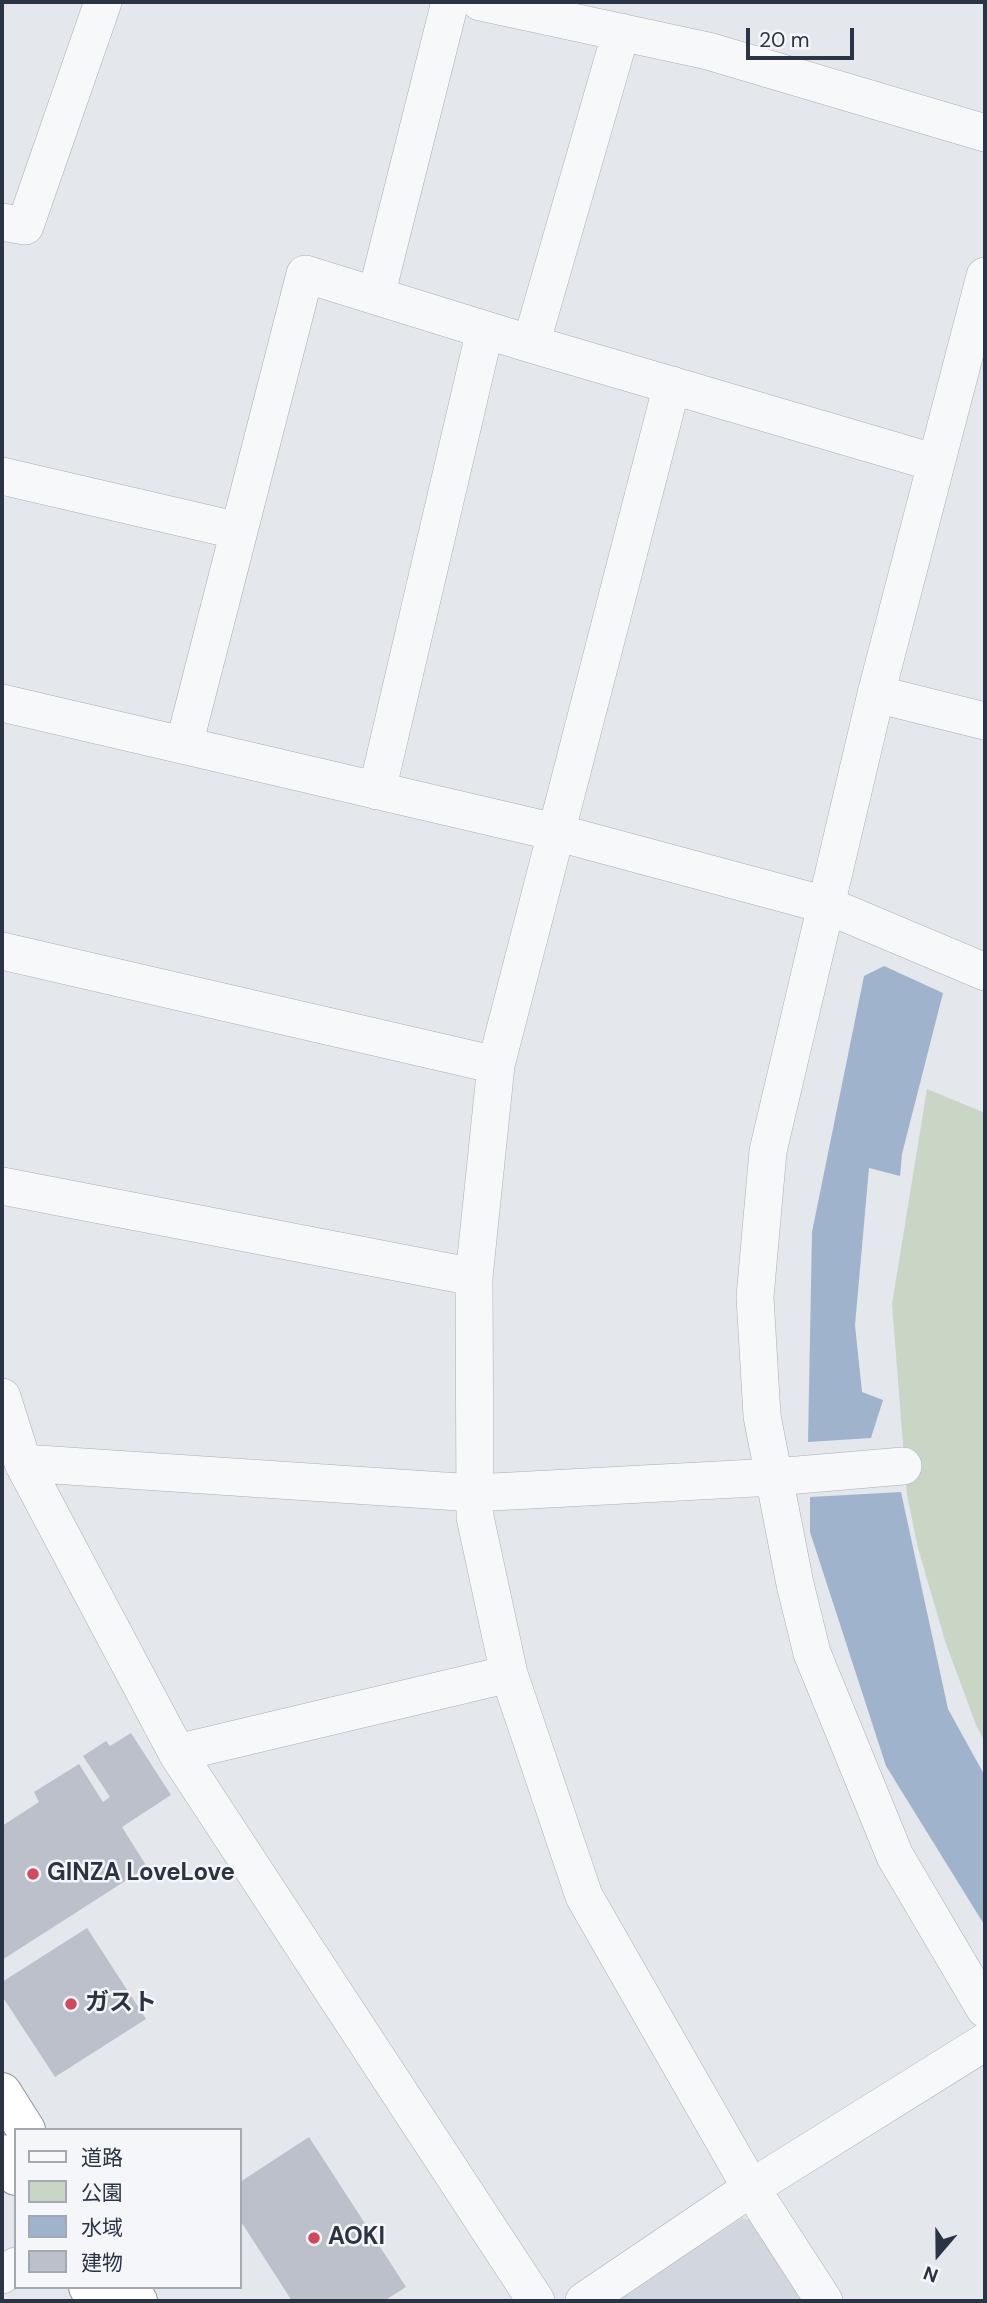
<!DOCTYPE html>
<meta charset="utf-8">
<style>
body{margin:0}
#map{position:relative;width:987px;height:2303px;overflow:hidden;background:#e4e7ec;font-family:"DM Sans","Noto Sans JP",sans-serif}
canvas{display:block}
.frame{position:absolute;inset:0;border:4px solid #2b3445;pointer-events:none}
.legend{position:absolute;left:14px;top:2128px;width:228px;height:161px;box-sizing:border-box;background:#f4f6f9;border:2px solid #a4a8b1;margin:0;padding:9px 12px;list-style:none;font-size:21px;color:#2b3445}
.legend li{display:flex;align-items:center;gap:14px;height:35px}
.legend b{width:35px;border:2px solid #a4a8b1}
.north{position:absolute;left:903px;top:2219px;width:70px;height:70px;-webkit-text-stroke:5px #f4f6f9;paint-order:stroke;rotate:200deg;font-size:19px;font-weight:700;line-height:28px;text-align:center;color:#2b3445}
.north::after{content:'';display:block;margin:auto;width:24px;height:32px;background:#2b3445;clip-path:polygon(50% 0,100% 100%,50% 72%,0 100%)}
.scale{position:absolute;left:746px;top:28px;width:108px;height:32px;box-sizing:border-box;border:4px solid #2b3445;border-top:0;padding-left:9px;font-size:21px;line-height:24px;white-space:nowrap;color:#2b3445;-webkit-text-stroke:5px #f4f6f9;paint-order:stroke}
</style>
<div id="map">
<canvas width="987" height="2303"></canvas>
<div class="frame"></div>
<ul class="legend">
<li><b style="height:9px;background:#f7f8fa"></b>道路</li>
<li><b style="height:19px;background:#c9d6c5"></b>公園</li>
<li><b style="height:19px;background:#9fb4cc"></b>水域</li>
<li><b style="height:19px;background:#bbc0ca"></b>建物</li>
</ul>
<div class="north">N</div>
<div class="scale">20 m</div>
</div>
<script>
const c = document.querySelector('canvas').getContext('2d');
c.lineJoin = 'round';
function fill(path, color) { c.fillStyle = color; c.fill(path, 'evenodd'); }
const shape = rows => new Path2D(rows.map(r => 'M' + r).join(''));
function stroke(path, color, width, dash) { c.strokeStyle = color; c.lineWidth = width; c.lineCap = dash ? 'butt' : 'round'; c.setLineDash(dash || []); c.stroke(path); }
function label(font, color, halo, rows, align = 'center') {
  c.font = font + ' "DM Sans","Noto Sans JP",sans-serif'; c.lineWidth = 5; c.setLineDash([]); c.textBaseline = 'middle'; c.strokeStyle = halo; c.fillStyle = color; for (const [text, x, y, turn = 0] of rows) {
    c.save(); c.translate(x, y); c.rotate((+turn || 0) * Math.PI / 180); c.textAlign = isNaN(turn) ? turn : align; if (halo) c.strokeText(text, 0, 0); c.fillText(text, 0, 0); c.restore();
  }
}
fill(shape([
 [742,2218,759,2223,809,2301,613,2301]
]), '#d2d6de');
fill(shape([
 [927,1089,985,1113,985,1742,976,1725,945,1641,918,1548,907,1495,892,1304]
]), '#c9d6c5');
fill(shape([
 [884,966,943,993,902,1154,900,1176,869,1168,855,1325,862,1392,883,1400,871,1438,808,1442,812,1232,864,976],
 [901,1492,948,1709,985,1776,985,1926,886,1766,810,1532,810,1497]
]), '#9fb4cc');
fill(shape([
 [131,1733,171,1795,122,1827,147,1867,2,1960,2,1826,39,1802,34,1792,79,1764,103,1802,110,1797,83,1756,106,1741,110,1746],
 [87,1928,146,2019,55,2077,2,1996,2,1982],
 [309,2137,406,2287,384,2301,292,2301,240,2220,240,2182]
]), '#bbc0ca');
const minor = shape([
 [480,2,708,51,985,133],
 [2,222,25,226,103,2],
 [985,276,876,694,768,1151,755,1297,762,1416,795,1584,812,1653,895,1856,985,2009],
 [376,296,450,2],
 [531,344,621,32],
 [672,385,496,1065,474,1277,475,1517,509,1674,584,1896,751,2188,824,2301],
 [2,476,239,531],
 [876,694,985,721],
 [2,703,555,832,826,905,985,972],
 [184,745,305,274,531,344,936,463],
 [377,791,485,330],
 [2,951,496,1065],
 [2,1186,474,1277],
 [2,1397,23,1463,177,1753,536,2301],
 [23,1463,474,1493,774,1477,903,1466],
 [177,1753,509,1674],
 [2,2275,16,2266],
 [584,2301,751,2188,985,2042]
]);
const highway = shape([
 [2,2092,26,2130],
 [2,2154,16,2176],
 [88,2287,96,2301],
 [129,2287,138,2301]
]);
stroke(minor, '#a9aeb7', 38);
stroke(highway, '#8b94a3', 40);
stroke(minor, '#f7f8fa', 37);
stroke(highway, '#fff', 38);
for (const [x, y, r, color] of [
 [33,1874,7,"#d1495b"],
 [71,2004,7,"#d1495b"],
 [314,2238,7,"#d1495b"]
]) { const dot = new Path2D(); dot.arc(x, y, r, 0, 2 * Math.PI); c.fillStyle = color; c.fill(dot); stroke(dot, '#f4f6f9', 2.5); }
label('bold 24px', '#2b3445', '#f4f6f9', [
 ["GINZA LoveLove",47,1874],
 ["ガスト",85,2004],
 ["AOKI",328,2238]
], 'left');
</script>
